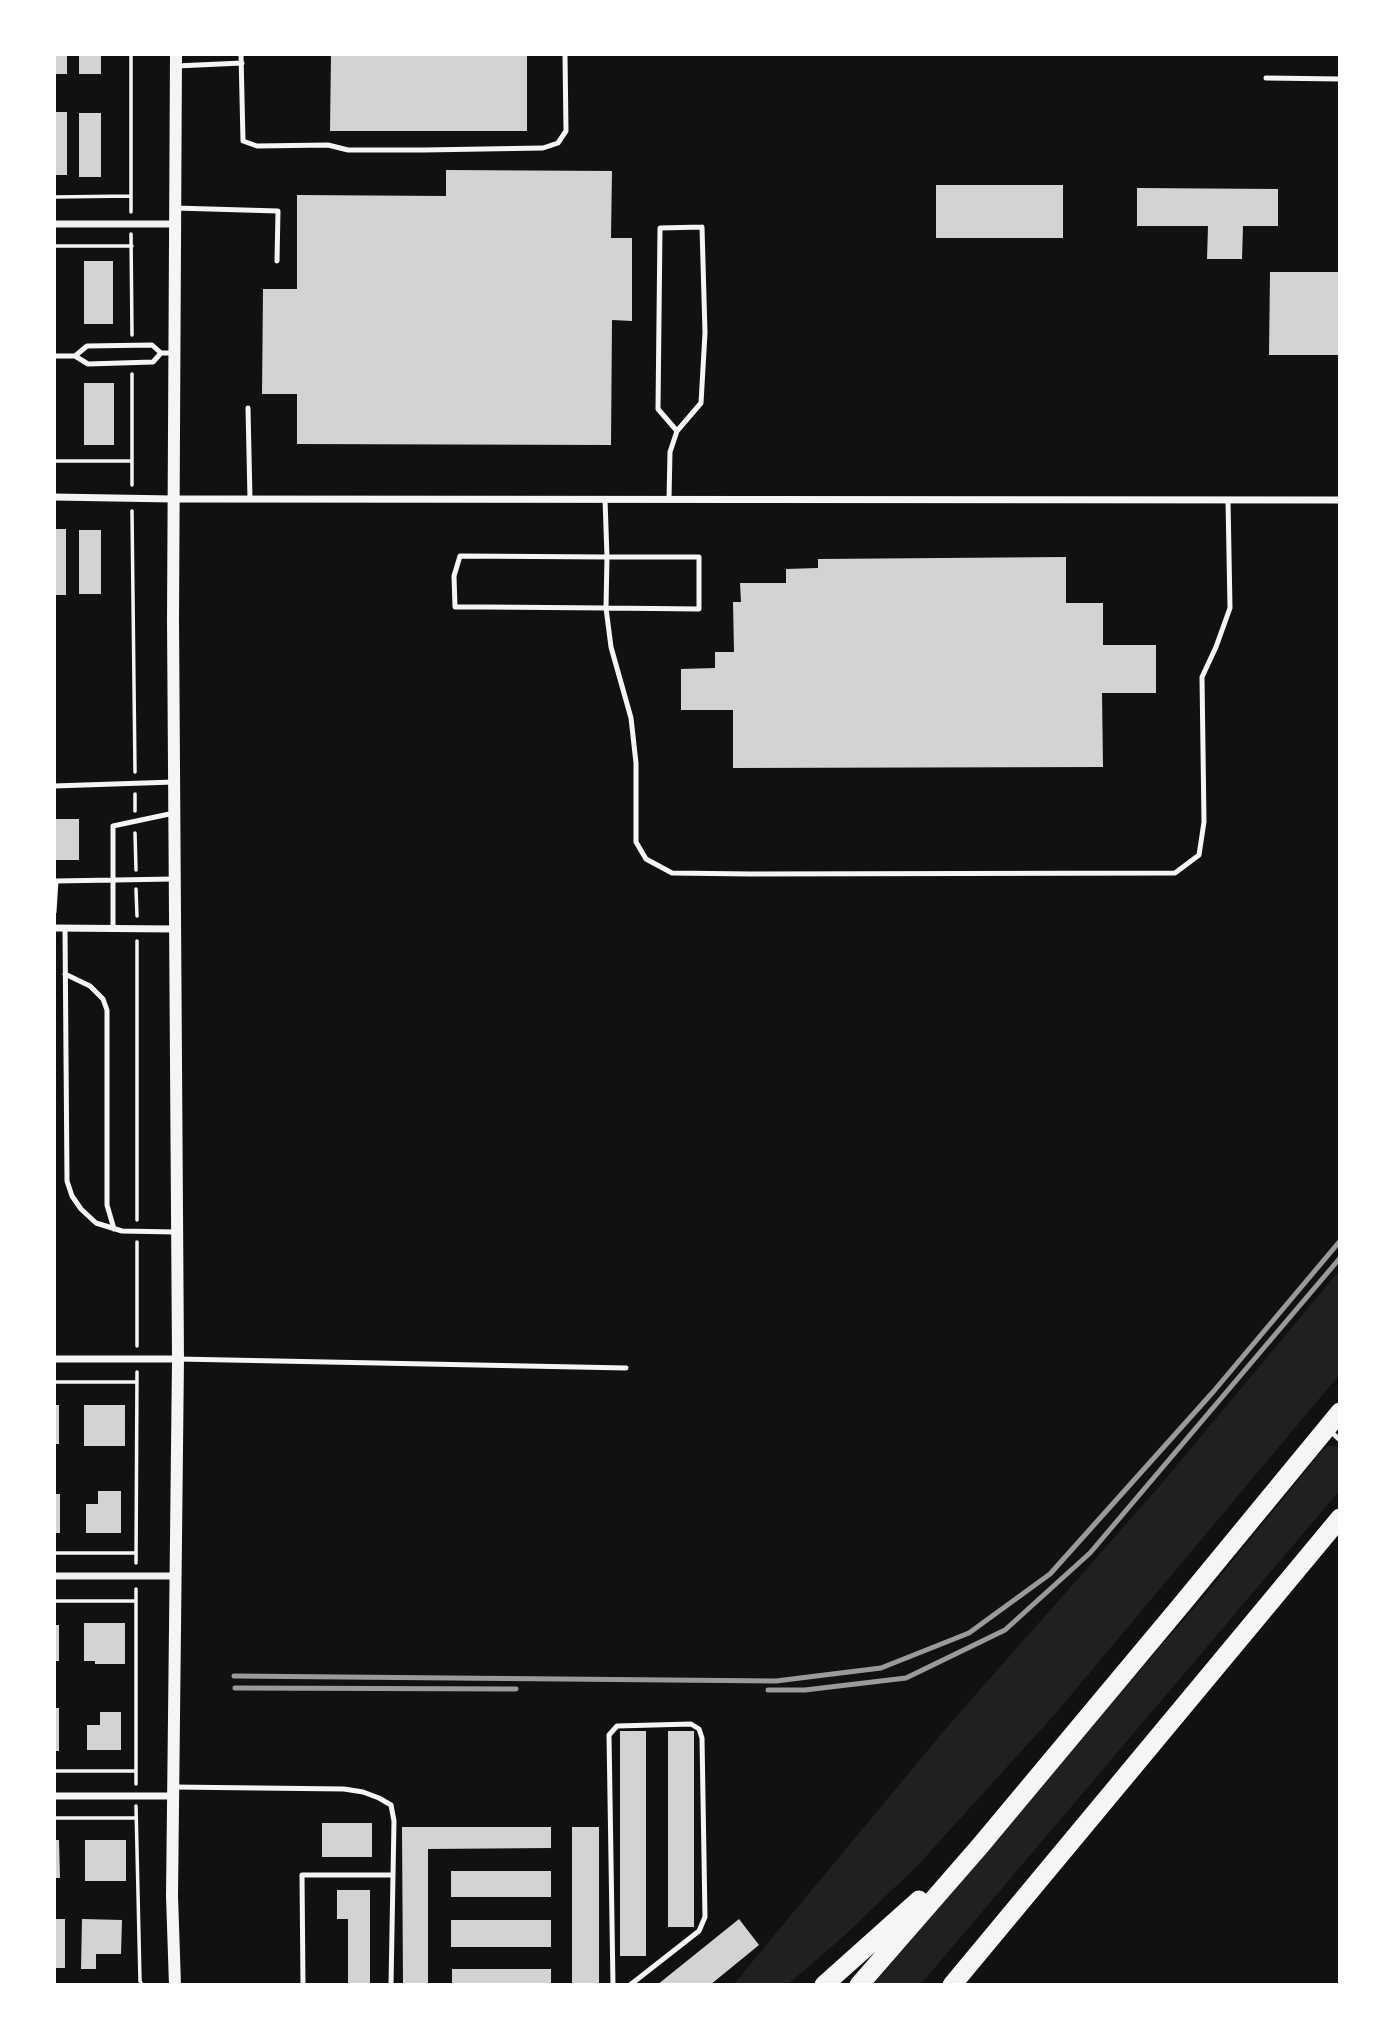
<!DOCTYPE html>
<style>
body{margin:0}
#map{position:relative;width:1394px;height:2039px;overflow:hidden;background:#111;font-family:"Zilla Slab",serif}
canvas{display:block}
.frame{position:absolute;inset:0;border:56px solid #fff;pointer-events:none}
</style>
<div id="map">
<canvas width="1394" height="2039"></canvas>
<div class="frame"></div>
</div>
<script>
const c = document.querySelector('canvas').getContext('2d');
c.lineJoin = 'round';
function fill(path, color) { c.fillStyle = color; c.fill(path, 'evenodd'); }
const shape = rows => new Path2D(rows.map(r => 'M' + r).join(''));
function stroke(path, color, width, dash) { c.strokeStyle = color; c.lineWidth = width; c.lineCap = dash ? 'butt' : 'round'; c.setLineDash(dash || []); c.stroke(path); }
fill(shape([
 [1340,1270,1340,1374,1055,1714,918,1865,844,1936,787,1985,733,1985,948,1726,1157,1489],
 [1328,1446,1336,1446,1340,1448,1340,1490,920,1985,872,1985,1001,1836,1112,1702,1202,1599,1320,1453]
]), '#202020');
fill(shape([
 [54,54,67,54,67,74,54,74],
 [79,54,101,54,101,74,79,74],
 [331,54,527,54,527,131,330,131],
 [54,112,67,112,67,175,54,175],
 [79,113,101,113,101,177,79,177],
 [446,170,612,171,611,238,632,238,632,321,612,320,611,445,297,444,297,394,262,394,263,289,297,289,297,195,446,196],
 [936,185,1063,185,1063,238,936,238],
 [1137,188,1278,189,1278,226,1243,226,1242,259,1207,259,1208,226,1137,226],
 [84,261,113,261,113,324,84,324],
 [1270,272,1340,272,1340,355,1269,355],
 [84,383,114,383,114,445,84,445],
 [54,529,66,529,66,595,54,595],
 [79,530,101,530,101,594,79,594],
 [1066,557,1066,603,1103,603,1103,645,1156,645,1156,693,1102,693,1103,767,733,768,733,710,681,710,681,669,715,668,715,652,734,652,733,602,741,602,740,583,786,583,786,569,818,568,818,559],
 [54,819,79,819,79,860,54,860],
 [54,1405,59,1405,59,1444,54,1444],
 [84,1405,125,1405,125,1446,84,1446],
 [98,1491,121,1491,121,1533,86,1533,86,1504,98,1504],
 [54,1494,60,1494,60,1533,54,1533],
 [84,1623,125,1623,125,1664,95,1664,95,1661,84,1661],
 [54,1625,59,1625,59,1661,54,1661],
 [54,1708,59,1708,59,1751,54,1751],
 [100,1712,121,1712,121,1750,87,1750,87,1725,100,1725],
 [620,1731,646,1731,646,1956,620,1956],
 [668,1731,694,1731,694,1927,668,1927],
 [322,1823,372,1823,372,1857,322,1857],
 [402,1827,551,1827,551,1848,428,1849,428,1985,403,1985],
 [572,1827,599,1827,599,1985,572,1985],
 [54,1840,59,1840,60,1878,54,1878],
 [85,1840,126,1840,126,1881,85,1881],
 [451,1871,551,1871,551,1897,451,1897],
 [337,1890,370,1890,370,1985,348,1985,348,1919,337,1919],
 [54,1919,65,1919,65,1968,54,1968],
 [82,1919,122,1920,121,1954,96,1954,96,1969,81,1969],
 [739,1919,759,1945,710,1985,657,1985],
 [451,1920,551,1920,551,1947,451,1947],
 [452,1969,551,1969,551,1985,452,1985]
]), '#d3d3d3');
stroke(shape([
 [131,54,131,212],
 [54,197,131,196],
 [131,234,132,335],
 [54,246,132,246],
 [132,374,132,485],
 [54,461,132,461],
 [132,511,135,772],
 [135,811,135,794],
 [135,833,136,870],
 [136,889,137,916],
 [137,941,137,1220],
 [137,1346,137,1242],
 [54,1382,137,1382],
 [54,1553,136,1553],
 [136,1563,137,1372],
 [54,1601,136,1601],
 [54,1771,136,1771],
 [136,1784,136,1589],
 [136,1806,140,1981,142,1985],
 [54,1818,136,1818]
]), '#f5f5f5', 3.5);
stroke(shape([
 [241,54,243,141,257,146,328,145,348,150,424,150,543,148,558,143,566,131,565,54],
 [176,66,242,63],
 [1266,78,1340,79],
 [175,208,278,211,277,261],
 [702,227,705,333,701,403,677,431,658,409,660,228,702,227],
 [54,356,75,356,88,364,153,362,161,353],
 [75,356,87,346,152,345,161,353,174,353],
 [248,408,250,499],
 [605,499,607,557,460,556,454,576,455,607,486,607,606,608,699,609,699,557,607,557,606,608,611,647,631,718,636,763,636,842,646,859,672,873,751,874,1175,873,1199,855,1204,822,1202,677,1216,647,1230,608,1228,500],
 [669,499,670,452,677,431],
 [54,786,174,782],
 [54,912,56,881,174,879],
 [65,928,67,1181,72,1196,81,1209,96,1223,122,1231,175,1232],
 [113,928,113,826,174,813],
 [65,974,90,986,103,999,107,1010,107,1205,114,1229],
 [178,1359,626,1368],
 [1329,1430,1340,1440],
 [173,1787,344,1789,363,1792,379,1798,391,1805,394,1821,391,1985],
 [303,1985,302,1875,393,1875],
 [613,1985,609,1735,617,1726,691,1724,699,1729,702,1738,705,1917,699,1931,630,1985]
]), '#f5f5f5', 5);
stroke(shape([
 [54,224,175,224],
 [54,497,173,499,1340,500],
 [54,928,175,929],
 [54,1359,178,1359],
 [54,1576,176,1576],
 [54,1796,173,1796]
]), '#f5f5f5', 7);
stroke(shape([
 [175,1985,172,1896,178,1359,173,619,176,54]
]), '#f5f5f5', 12);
stroke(shape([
 [824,1985,919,1900],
 [859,1985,980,1846,1182,1604,1340,1412],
 [952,1985,1340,1518]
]), '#f5f5f5', 19);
stroke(shape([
 [234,1676,776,1681,881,1668,969,1633,1050,1574,1213,1392,1340,1241],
 [235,1688,516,1689],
 [768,1690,805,1690,906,1678,1005,1630,1090,1553,1340,1258]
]), '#9a9a9a', 5);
</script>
